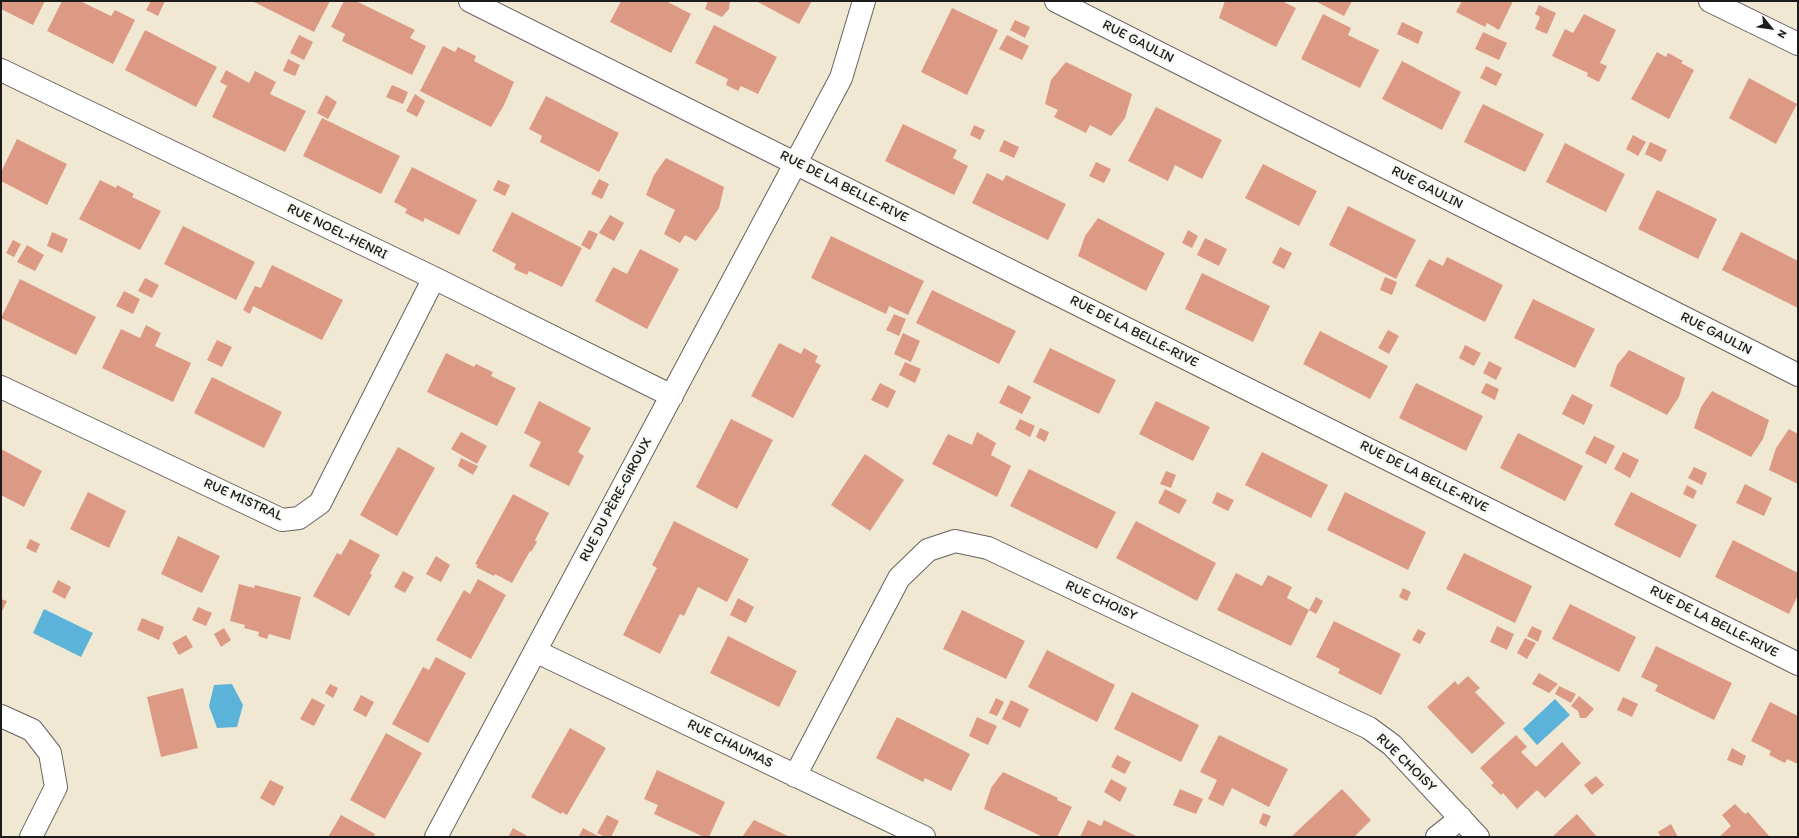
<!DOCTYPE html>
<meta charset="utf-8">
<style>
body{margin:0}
#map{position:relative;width:1799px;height:838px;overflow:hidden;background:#f1e8d4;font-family:Itim,sans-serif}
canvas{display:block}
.frame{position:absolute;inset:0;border:2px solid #1c1c1c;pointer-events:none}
.north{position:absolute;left:1751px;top:8px;width:40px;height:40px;-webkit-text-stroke:3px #f6f6f2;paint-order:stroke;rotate:119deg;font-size:11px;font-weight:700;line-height:16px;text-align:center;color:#1c1c1c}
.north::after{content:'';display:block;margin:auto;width:14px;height:18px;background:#1c1c1c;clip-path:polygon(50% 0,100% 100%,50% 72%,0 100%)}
</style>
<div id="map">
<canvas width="1799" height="838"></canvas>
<div class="frame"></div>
<div class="north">N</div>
</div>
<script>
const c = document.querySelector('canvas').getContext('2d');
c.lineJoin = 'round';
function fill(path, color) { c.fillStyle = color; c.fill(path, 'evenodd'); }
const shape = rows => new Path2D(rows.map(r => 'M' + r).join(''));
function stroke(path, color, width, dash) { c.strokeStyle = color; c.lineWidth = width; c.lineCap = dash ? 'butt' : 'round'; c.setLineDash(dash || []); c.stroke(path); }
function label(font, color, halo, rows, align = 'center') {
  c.font = font + ' Itim,sans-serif'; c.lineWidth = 4; c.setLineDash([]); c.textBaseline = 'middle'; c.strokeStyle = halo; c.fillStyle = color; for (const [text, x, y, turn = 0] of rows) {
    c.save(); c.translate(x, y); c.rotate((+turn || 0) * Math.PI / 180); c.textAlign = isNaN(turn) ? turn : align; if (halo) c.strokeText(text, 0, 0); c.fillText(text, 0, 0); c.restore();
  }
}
fill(shape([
 [44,609,93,633,81,657,33,633],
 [232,684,243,705,237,727,217,728,209,706,214,685],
 [1555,699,1570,715,1537,745,1523,729]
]), '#5cb3d9');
fill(shape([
 [1,1,45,1,33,25,1,9],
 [62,1,80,1,111,16,115,10,135,20,113,64,47,31],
 [151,1,165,1,158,16,146,10],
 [252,1,330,1,314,32],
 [344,1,356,1,415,30,410,38,426,46,412,75,342,41,345,34,331,27],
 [621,1,666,1,691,14,671,53,610,22],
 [708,1,730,1,729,9,722,17,705,9],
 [756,1,812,1,799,24],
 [1225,1,1282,1,1296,8,1276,47,1219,18],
 [1315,1,1352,1,1344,16],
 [1462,1,1513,1,1499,30,1487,23,1485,27,1456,12],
 [1539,5,1556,13,1547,34,1535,29,1540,17,1535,14],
 [952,8,998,30,967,95,921,72],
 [1323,14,1351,28,1348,35,1379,50,1360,88,1301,59],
 [1584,14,1616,30,1600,63,1607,66,1599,82,1587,76,1588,73,1552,56,1565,29,1573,33],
 [1015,20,1030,27,1025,38,1010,30],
 [1402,22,1423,32,1418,44,1397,34],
 [714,25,777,57,758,94,741,86,738,91,726,85,728,79,695,63],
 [145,30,217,67,196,107,125,70],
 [1483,32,1507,43,1499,60,1475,49],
 [299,35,313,42,304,60,290,53],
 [1007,35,1029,46,1022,60,999,49],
 [443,46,455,52,458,47,476,56,474,61,514,82,504,105,491,127,420,91],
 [1657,52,1666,57,1668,53,1683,61,1681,63,1694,70,1669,119,1631,99],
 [288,59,300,65,295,76,283,71],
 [1402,61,1461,92,1442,130,1382,99],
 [1066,62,1132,94,1125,118,1111,136,1090,125,1086,133,1054,117,1058,110,1045,104,1051,80],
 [1486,66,1502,74,1496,86,1480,78],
 [226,70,249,83,255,71,276,82,270,94,306,111,285,152,212,117,227,86,220,82],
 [1749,78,1797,104,1776,144,1729,118],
 [392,85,408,92,403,104,386,97],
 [415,94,425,101,417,117,406,111],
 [326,95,337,102,328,119,317,113],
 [546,96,619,133,599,172,540,142,542,136,529,129],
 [1483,104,1544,134,1525,172,1464,142],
 [1156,107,1222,140,1202,179,1175,165,1168,181,1128,161],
 [322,118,400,156,381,194,303,156],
 [903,124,957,150,953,158,968,166,954,195,885,161],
 [974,125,985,130,980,140,970,135],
 [1633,135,1646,142,1638,156,1626,149],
 [17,139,67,164,47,205,1,181,1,172],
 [1004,140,1019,147,1014,158,999,151],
 [1650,142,1667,150,1661,162,1645,154],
 [1565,143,1625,174,1606,212,1546,182],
 [666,158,724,187,719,208,696,241,685,235,680,243,664,234,675,210,646,195,654,175],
 [1096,162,1111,169,1104,183,1089,176],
 [1263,164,1317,191,1299,226,1245,198],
 [412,167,477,200,459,235,425,218,423,222,405,213,407,209,394,202],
 [987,173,1003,181,1006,175,1066,204,1048,240,972,203],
 [599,179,609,184,602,199,591,194],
 [100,180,116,188,117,185,134,194,132,197,161,211,140,250,79,219],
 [498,180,510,185,505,196,493,190],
 [1657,190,1717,219,1698,259,1638,229],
 [1348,206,1416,240,1396,279,1329,245],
 [512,212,582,248,562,287,529,271,527,275,514,269,516,264,492,251],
 [610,215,624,223,614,241,599,233],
 [1098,218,1165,253,1146,291,1078,256,1085,236],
 [183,226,255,262,236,300,164,264],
 [589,230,598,234,590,250,581,245],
 [1188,230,1198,236,1192,248,1182,243],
 [52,232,68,239,62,253,47,246],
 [1741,232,1798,261,1798,308,1722,270],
 [831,236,924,281,908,315,889,306,886,314,811,278],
 [1205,238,1227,249,1219,266,1197,255],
 [13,240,21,244,14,257,6,253],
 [27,245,44,255,35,271,17,262],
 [1280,247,1292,253,1284,269,1272,263],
 [640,249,679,269,647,329,595,301,613,267,627,274],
 [1447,257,1503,285,1485,322,1415,286,1429,259,1443,266],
 [272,265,343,300,322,340,253,306,250,314,243,310,255,286,261,288],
 [1202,273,1270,306,1253,342,1185,309],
 [1385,277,1397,282,1392,295,1380,290],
 [145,278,159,285,152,298,138,291],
 [20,279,96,317,76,355,1,318],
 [932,290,1016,331,999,364,916,323],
 [124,291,140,299,133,314,116,306],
 [1533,299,1595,329,1575,368,1514,338],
 [894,314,906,319,899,336,886,330],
 [146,325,161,333,155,346,191,363,173,402,102,368,121,329,140,338],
 [1388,330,1399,336,1389,354,1378,348],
 [1320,331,1388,366,1370,399,1303,364],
 [903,333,920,341,911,362,894,354],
 [217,340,232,347,222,367,207,360],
 [779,343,801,354,804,348,818,356,815,362,821,365,793,418,751,396],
 [1465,345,1481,353,1474,366,1459,358],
 [1050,348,1116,380,1099,414,1033,382],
 [1629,350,1685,378,1679,397,1667,415,1610,386,1617,365],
 [446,353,474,367,476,364,493,372,491,376,516,388,497,426,427,392],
 [1489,361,1502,368,1496,380,1483,373],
 [905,362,921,369,915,383,899,375],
 [212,377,282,412,264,448,194,413],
 [880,383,896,391,888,408,871,400],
 [1416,383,1483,416,1466,451,1399,418],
 [1486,383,1499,389,1495,400,1481,393],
 [1008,385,1031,397,1022,414,999,403],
 [1712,391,1769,420,1763,439,1751,457,1694,428,1701,407],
 [1572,394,1593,405,1584,425,1562,414],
 [539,401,591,428,578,452,584,456,569,486,529,466,541,442,524,433],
 [1156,401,1210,427,1193,461,1139,434],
 [731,419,773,440,737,509,696,487],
 [1020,419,1035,426,1030,437,1015,429],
 [1040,428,1049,432,1045,442,1036,437],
 [1789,429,1798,434,1798,484,1769,470,1776,448],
 [461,432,487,446,477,464,451,449],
 [977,432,996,443,991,455,1011,466,997,497,932,464,948,434,972,445],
 [1518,433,1583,466,1565,501,1500,468],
 [1594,436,1615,446,1606,464,1585,453],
 [398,447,435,468,397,536,360,515],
 [1,449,42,471,24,507,1,495],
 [1262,452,1328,485,1311,518,1245,485],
 [1623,452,1639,460,1630,478,1614,469],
 [865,454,904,480,870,531,831,505],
 [461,458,478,466,473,475,458,466],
 [1694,467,1707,473,1702,485,1688,478],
 [1029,469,1116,512,1097,549,1010,506],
 [1166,471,1176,475,1171,488,1160,484],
 [1745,484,1772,498,1764,516,1736,503],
 [1687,485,1697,491,1693,499,1683,494],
 [1165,489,1187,500,1179,514,1158,503],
 [88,492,126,511,109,548,70,529],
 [1217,492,1234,500,1228,511,1212,503],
 [1345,492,1426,532,1408,570,1327,530],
 [1631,492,1697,525,1680,558,1614,525],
 [513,494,549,513,535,540,537,542,531,552,530,551,512,583,495,574,494,576,476,567,478,565,475,564],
 [674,521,749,559,727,602,698,587,684,616,680,614,660,654,623,635,657,568,652,565],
 [1136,521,1216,563,1197,601,1116,558],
 [178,536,220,556,202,593,161,574],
 [30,539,40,544,36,553,26,548],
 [350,539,380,555,370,573,372,575,349,616,313,596,337,553,341,555],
 [1733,540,1798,573,1798,595,1789,614,1715,577],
 [1464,553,1532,586,1515,623,1446,589],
 [436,556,450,565,441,582,426,574],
 [403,571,414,577,405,593,394,587],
 [1236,573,1262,586,1268,575,1292,587,1287,598,1309,610,1291,646,1217,610],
 [478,579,506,595,471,659,436,640,464,590,470,594],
 [58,580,71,587,65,599,52,592],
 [239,584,254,588,255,585,301,597,290,640,269,634,267,639,258,636,259,632,244,628,245,625,230,621],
 [1403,588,1411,592,1407,601,1399,597],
 [1316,597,1323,601,1316,614,1309,610],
 [738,598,754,607,746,623,730,615],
 [1,599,7,601,1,613],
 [1570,604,1636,637,1619,672,1552,639],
 [198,607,212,613,206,626,192,620],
 [962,610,1025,641,1006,679,943,649],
 [142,618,164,627,159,640,137,630],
 [1334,621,1401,654,1381,695,1338,673,1340,669,1316,657],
 [1497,626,1514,634,1507,650,1490,642],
 [1532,626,1542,631,1538,642,1527,636],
 [224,628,231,640,221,647,214,634],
 [1418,629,1426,633,1420,644,1412,640],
 [186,635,193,647,179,655,172,643],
 [728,636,797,671,779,707,710,673],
 [1525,638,1536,643,1527,659,1517,653],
 [1656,646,1732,683,1714,720,1655,691,1658,685,1641,677],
 [1047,650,1115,685,1097,722,1028,687],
 [436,657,466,673,428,743,392,724,423,667,429,670],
 [1539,673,1558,684,1549,693,1532,684],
 [1468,676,1480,688,1475,692,1505,723,1472,754,1427,707,1455,681,1458,685],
 [330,684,338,688,333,698,325,693],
 [1559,686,1576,694,1571,703,1555,694],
 [183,688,198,748,161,757,147,697],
 [1132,692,1199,725,1181,762,1114,729],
 [361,695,374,702,366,717,353,710],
 [1579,696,1594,709,1586,718,1580,718,1578,711,1571,706],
 [1623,697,1638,704,1632,717,1617,710],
 [312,698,325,705,314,726,300,719],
 [996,698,1004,702,997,716,989,713],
 [1011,700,1029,709,1020,728,1002,719],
 [1770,702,1798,716,1798,764,1787,759,1785,763,1769,755,1771,751,1751,741],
 [897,717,970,754,951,791,925,778,923,782,876,758],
 [977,717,997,726,988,745,969,736],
 [570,728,606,748,567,815,562,812,561,814,531,797],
 [386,733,422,753,385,819,350,800],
 [1219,735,1288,769,1269,807,1232,788,1223,806,1208,799,1217,780,1200,772],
 [1516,735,1527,747,1521,752,1536,767,1562,742,1581,763,1545,798,1537,790,1517,809,1503,793,1501,795,1491,785,1494,783,1480,768],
 [1732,748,1746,756,1742,766,1727,760],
 [1117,755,1131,762,1125,774,1111,767],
 [657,770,725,802,709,837,704,837,654,814,658,805,644,799],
 [1003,772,1058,798,1057,800,1072,807,1057,837,1043,837,984,809,991,788],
 [1596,776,1604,785,1592,795,1584,785],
 [1111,779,1127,788,1120,802,1104,792],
 [270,780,284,787,274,806,260,798],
 [1180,789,1203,799,1196,814,1173,805],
 [1342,789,1371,820,1354,837,1291,837],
 [1735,804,1745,814,1748,812,1770,837,1719,837,1731,826,1722,815],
 [1263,813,1271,816,1266,827,1259,823],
 [1577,814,1597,837,1552,837],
 [341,815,375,834,374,837,328,837],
 [607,815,619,821,611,837,605,837,597,833],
 [754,820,790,837,742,837],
 [1088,820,1101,826,1104,820,1138,837,1080,837],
 [1671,824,1678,837,1661,837,1658,832],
 [513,828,529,837,508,837],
 [583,828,600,837,579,836]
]), '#dc9a85');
const street = shape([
 [470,1,1798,664],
 [1056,1,1798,375],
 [1710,1,1798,44],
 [1,70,434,278,672,396],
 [1,387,282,520,299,518,320,503,434,278],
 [535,651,924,837],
 [1,716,32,730,50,753,56,787,31,837],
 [795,776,899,578,928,550,955,541,988,548,1369,728,1392,745,1478,837],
 [436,837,841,78,864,1],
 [1437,837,1461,818]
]);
stroke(street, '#67635c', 24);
stroke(street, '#fff', 22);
label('14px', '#1c1c1c', '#f6f6f2', [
 ["RUE GAULIN",1138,42,27],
 ["RUE DE LA BELLE-RIVE",844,187,27],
 ["RUE GAULIN",1427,188,27],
 ["RUE NOEL-HENRI",337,232,26],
 ["RUE DE LA BELLE-RIVE",1134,332,27],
 ["RUE GAULIN",1716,334,27],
 ["RUE DE LA BELLE-RIVE",1424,477,27],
 ["RUE MISTRAL",243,500,24],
 ["RUE DU PÈRE-GIROUX",616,500,-62],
 ["RUE CHOISY",1101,601,25],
 ["RUE DE LA BELLE-RIVE",1714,622,27],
 ["RUE CHAUMAS",730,744,26],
 ["RUE CHOISY",1406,763,44]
]);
</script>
